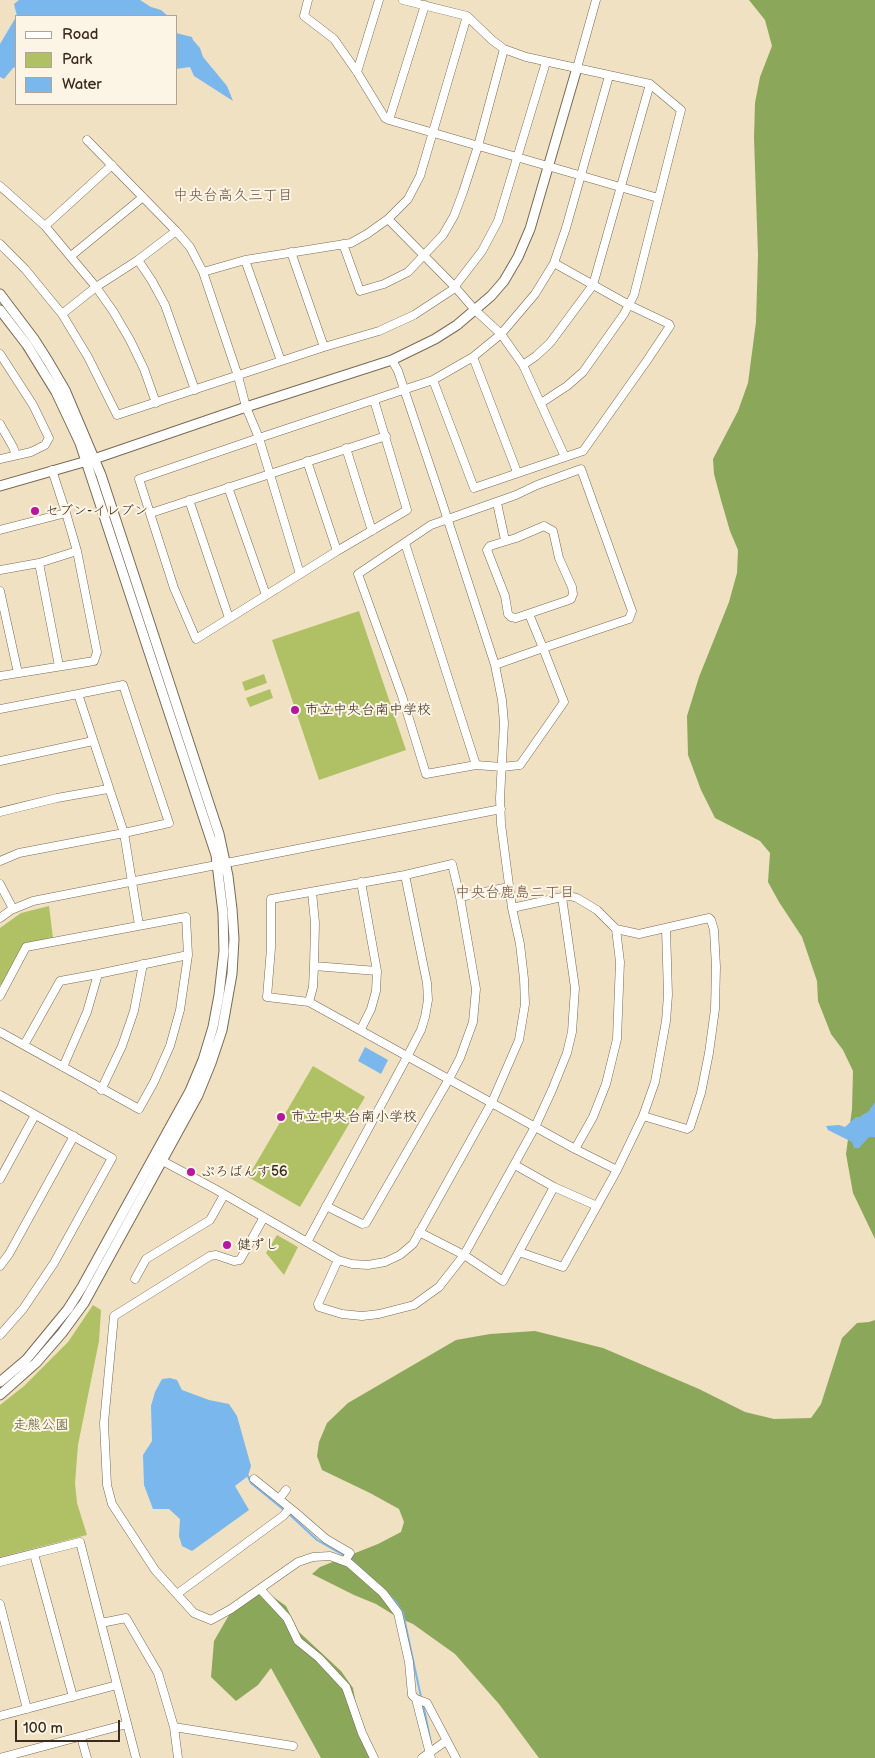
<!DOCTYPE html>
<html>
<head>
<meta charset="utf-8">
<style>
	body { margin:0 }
	#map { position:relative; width:875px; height:1758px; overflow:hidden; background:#f0e1c2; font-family:"Balsamiq Sans",sans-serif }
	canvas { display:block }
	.legend { position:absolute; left:15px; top:15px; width:162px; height:90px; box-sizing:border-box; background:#fcf5e5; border:1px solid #afa495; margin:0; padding:6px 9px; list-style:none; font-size:15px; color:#3b2a1e }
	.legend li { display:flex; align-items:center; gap:10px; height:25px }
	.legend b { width:25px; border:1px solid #afa495 }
	.scale { position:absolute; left:15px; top:1720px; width:105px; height:22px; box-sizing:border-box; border:2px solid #3b2a1e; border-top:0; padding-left:6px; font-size:15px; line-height:18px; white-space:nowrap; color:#3b2a1e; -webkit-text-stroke:4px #fcf5e5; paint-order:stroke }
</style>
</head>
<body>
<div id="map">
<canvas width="875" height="1758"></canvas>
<ul class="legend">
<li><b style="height:6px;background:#fff"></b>Road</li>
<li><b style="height:14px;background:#afc164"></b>Park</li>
<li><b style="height:14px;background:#7ab7ed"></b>Water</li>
</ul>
<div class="scale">100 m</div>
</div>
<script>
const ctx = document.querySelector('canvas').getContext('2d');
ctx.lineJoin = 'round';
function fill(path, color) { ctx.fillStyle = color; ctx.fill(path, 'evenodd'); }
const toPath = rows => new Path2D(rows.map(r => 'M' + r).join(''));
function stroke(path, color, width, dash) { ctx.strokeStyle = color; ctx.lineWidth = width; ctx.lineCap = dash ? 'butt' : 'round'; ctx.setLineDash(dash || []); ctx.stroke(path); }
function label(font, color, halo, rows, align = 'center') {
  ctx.font = font + ' "Balsamiq Sans","Klee One",sans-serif'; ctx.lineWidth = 4; ctx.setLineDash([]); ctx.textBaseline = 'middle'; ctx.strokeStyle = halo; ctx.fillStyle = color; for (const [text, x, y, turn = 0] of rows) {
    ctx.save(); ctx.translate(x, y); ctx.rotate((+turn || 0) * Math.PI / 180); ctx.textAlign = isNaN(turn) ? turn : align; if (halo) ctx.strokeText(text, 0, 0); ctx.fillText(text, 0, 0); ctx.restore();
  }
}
fill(toPath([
	[359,611,406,750,319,780,272,640],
	[264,674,267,683,245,691,242,682],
	[270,689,273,698,250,707,246,698],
	[49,906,53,938,30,942,23,946,3,984,0,985,0,928,21,913],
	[313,1066,365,1097,300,1207,248,1177],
	[277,1235,298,1247,284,1275,266,1253],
	[93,1305,101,1310,99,1341,78,1445,75,1483,77,1503,87,1535,0,1557,0,1405,24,1386,68,1342]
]), '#afc164');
fill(toPath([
	[749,0,875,0,875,1239,853,1193,846,1154,852,1109,853,1071,843,1050,831,1034,818,1001,817,981,802,937,779,902,768,882,770,853,760,841,715,818,701,790,688,755,687,716,699,677,729,602,737,573,738,550,730,531,721,500,714,474,713,459,738,411,748,383,756,322,758,255,754,138,755,103,760,77,772,46,765,20],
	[875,1320,875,1758,539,1758,499,1704,455,1654,413,1624,397,1617,376,1604,354,1595,312,1574,320,1567,378,1544,401,1532,404,1522,399,1509,370,1493,322,1470,317,1456,319,1442,327,1423,348,1403,456,1340,490,1334,535,1331,603,1348,699,1389,745,1412,774,1419,811,1418,821,1404,842,1338,857,1323,869,1322],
	[261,1588,286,1606,299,1632,341,1671,353,1688,359,1721,374,1758,321,1758,271,1668,258,1685,236,1701,211,1677,214,1641,229,1615]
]), '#8ba75a');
fill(toPath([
	[19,0,140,0,151,7,161,10,168,16,17,16,14,4],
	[16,17,16,67,13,68,4,79,0,77,0,44],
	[176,33,192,37,193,40,200,48,203,57,227,86,233,101,194,76,190,67,176,69],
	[365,1047,388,1060,381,1074,358,1061],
	[875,1102,875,1137,869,1137,859,1148,854,1148,852,1142,828,1130,826,1126,839,1125,845,1127,856,1117,860,1117,862,1115,868,1112],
	[170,1378,177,1380,182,1390,209,1400,229,1404,237,1416,251,1466,248,1476,235,1486,249,1510,192,1551,182,1546,179,1536,180,1519,169,1509,153,1509,144,1485,143,1455,152,1441,151,1406,155,1392,162,1379]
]), '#7ab7ed');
stroke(toPath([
	[248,1476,251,1483,284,1510],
	[288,1513,317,1540,345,1556],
	[351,1560,368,1575],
	[388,1594,396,1602,403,1613,421,1697],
	[423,1704,431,1743]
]), '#7ab7ed', 2);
const minor = toPath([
	[308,0,304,16,334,39,357,72,385,118,389,120,658,198],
	[403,0,467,16,492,40,504,49,526,57,650,84,681,110,634,295,624,314,583,372,567,386,541,403],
	[577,68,596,0],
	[357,72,379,0],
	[389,120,425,5],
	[87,140,176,231,190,247,203,272,238,376,246,407,259,438,300,574],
	[0,186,45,226,96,287,113,311,130,340,144,369,156,403],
	[388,219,455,287,475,310,501,334,523,365,565,457],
	[45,226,112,165],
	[0,244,25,269,62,314,88,357,117,415,324,347,379,331,414,315,452,290,482,251,498,221,546,62],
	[343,244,360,291,384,284,408,272,443,235,454,216,463,192,478,146,504,49],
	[291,252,324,347],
	[71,256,143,197],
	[138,260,152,281,165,305,195,390],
	[245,260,281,361],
	[203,272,245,260,351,243,367,234,388,219,408,199,420,176,467,16],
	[62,314,96,287,138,260,176,231],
	[0,354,33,405,49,438,45,445,31,452,0,459],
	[473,357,517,472],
	[523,365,536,356,550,343,593,285,650,84],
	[433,380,474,488,583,451,646,362,670,326,669,324,629,305,554,263],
	[374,400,407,510,337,551,196,639,174,588,139,479,259,438,433,380,473,357,501,334,535,294,554,263,566,228,609,76],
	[0,424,13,447,16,455],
	[346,448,372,531],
	[307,461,337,551],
	[228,487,266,595],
	[189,500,229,618],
	[497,503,505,540],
	[151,513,386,436],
	[544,526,553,531,559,558,572,587,573,594,571,599,566,601,516,618,511,617,508,614,505,596,487,550,490,546,516,538,544,526],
	[0,530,66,513],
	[405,543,476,765],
	[39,563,59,666],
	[0,570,39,563,77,551],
	[0,591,18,673],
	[495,665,543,648,629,619,632,611,581,469,537,485,516,495,431,525,358,574,402,696,426,774,476,765,502,767,520,765,564,702,543,648,529,614],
	[0,676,94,661,97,652,77,551,66,513,52,470],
	[0,709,78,694],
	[0,761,93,741],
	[0,812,57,798,108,789],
	[0,861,19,853,124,833,169,823,123,685,78,694,124,833,139,925],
	[0,884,13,909],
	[509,887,460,897,452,864,405,875,271,899,271,948,267,997,309,1002,575,1149,617,1170],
	[562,897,570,896,577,898,597,910,616,929,639,934,709,918,711,920,714,930,716,967,715,1009,709,1053,701,1093,690,1127,687,1129,643,1116],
	[0,918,11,910,33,901,501,809],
	[314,966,377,971],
	[0,996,26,947,186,917,188,955,180,1010,170,1046,154,1082,139,1109,0,1032],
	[309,1002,313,987,314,966,315,923,312,892],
	[361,1029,371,1009,376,991,377,971,361,882],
	[24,1045,60,981,98,974,188,955],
	[63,1067,87,1012,98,974],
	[101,1090,122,1046,134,1011,143,964],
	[0,1095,112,1158,54,1263,23,1309,0,1335],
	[575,1149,593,1117,606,1084,617,1039,620,962,616,929],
	[157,1158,215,1189,338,1260,352,1264,368,1265,385,1262,400,1255,413,1244,492,1102,519,1040,525,1004,524,979,520,944,512,908,501,824,500,798,504,723,502,700,495,665,440,496,398,371,392,360],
	[515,1165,554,1187,597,1206],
	[0,1179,35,1115],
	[326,1206,362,1224,366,1223,449,1079,460,1058,473,1022,476,989,460,897],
	[264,1217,240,1260,234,1261,216,1255,210,1256,114,1316,104,1423,107,1485,112,1504,155,1570,194,1613,211,1620,231,1609,298,1562,313,1557,330,1556,349,1563,383,1593,398,1613,409,1662,412,1695,416,1699,427,1703,456,1758],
	[419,1232,464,1255,503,1281,554,1187],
	[307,1242,407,1057,421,1030,425,1017,428,1000,427,983,405,875],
	[519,1252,563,1267,617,1170,643,1116,655,1082,666,1021,668,995,666,928],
	[338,1260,318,1304,319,1307,342,1314,362,1316,379,1314,414,1305,439,1287,464,1255,535,1127,552,1090,567,1053,572,1032,575,988,562,897,512,908],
	[0,1266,9,1254,74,1136],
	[135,1279,146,1259,210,1220,224,1195],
	[254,1479,295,1512,326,1539,350,1553,345,1561],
	[279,1499,286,1490],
	[34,1554,73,1697],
	[0,1562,80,1542,136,1758],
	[260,1589,287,1618,298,1641,319,1658,346,1687,362,1733,374,1758],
	[177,1594,283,1516,290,1508],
	[0,1604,27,1709],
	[101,1623,126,1618,158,1673,174,1727,178,1758],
	[416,1699,431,1758],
	[0,1716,117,1685],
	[174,1727,293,1746],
	[81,1737,87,1758],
	[0,1758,127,1724],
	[422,1758,446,1741]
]);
const tertiary = toPath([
	[0,294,34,339,48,361,65,390,101,475,219,834,228,876,232,909,234,939,232,974,222,1030,211,1063,198,1095,84,1303,62,1333,36,1363,0,1395],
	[0,310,27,345,56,392,80,443,216,855,223,913,224,951,219,995,213,1027,203,1060,190,1091,82,1287,68,1309,26,1360,0,1382],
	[0,486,94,459,246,407,392,360,435,339,457,325,491,296,504,281,518,257,530,229,577,68]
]);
stroke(minor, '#7a6a57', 9);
stroke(tertiary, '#7a6a57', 11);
stroke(minor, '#fff', 8);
stroke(tertiary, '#fff', 9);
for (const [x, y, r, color] of [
	[35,511,5,"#b5179e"],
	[295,710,5,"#b5179e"],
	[281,1117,5,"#b5179e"],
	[191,1172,5,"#b5179e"],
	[227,1245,5,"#b5179e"]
]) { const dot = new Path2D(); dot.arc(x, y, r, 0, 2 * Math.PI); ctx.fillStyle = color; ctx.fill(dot); stroke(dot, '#fcf5e5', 2); }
label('14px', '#3b2a1e', '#fcf5e5', [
	["セブン-イレブン",45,511],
	["市立中央台南中学校",305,710],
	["市立中央台南小学校",291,1117],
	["ぷろばんす56",201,1172],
	["健ずし",237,1245]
], 'left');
label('14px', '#5e5733', '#fcf5e5', [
	["走熊公園",41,1425]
]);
label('15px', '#715341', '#fcf5e5', [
	["中央台高久三丁目",233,196],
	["中央台鹿島二丁目",515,893]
]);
</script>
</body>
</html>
